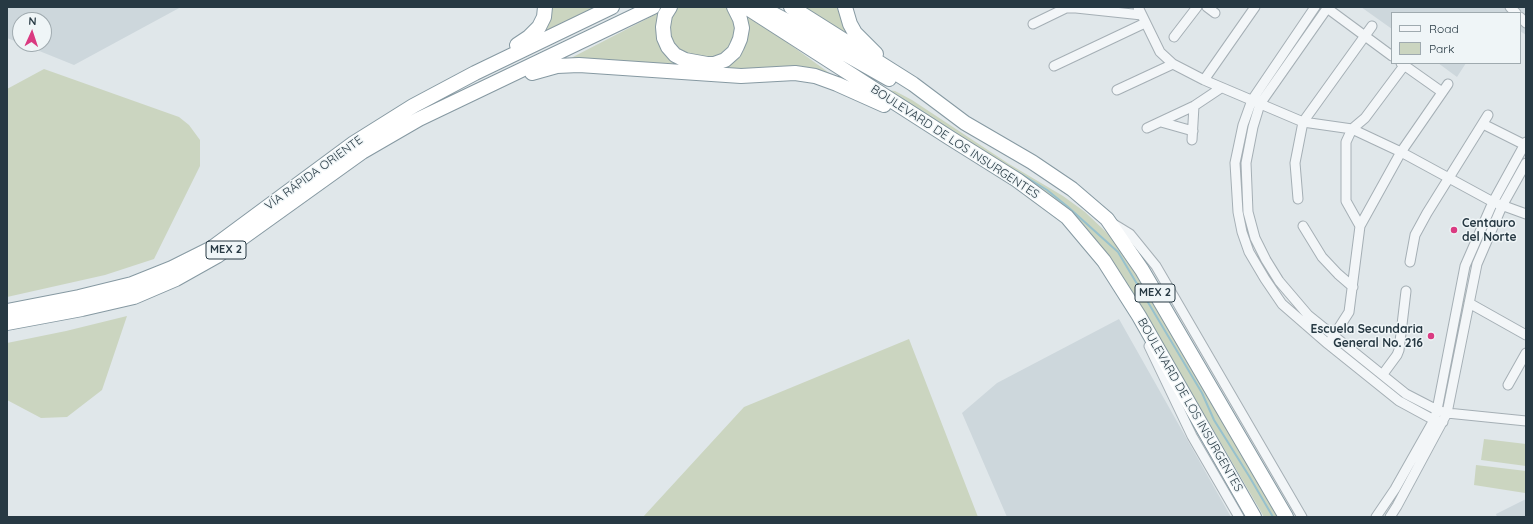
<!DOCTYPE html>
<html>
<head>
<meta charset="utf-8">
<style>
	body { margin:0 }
	#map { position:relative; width:1533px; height:524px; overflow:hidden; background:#e0e7ea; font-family:Quicksand,sans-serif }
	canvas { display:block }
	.frame { position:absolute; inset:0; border:8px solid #273943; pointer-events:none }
	.legend { position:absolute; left:1391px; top:12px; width:130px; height:52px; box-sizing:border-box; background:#eff5f7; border:1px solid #9faaaf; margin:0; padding:5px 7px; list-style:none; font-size:12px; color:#273943 }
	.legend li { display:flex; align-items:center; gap:8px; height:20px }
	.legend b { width:20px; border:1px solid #9faaaf }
	.north { position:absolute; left:12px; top:12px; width:40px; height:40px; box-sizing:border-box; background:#eff5f7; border:1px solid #9faaaf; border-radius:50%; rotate:3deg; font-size:11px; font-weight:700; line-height:16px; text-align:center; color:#273943 }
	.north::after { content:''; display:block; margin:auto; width:14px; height:18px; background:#da3a81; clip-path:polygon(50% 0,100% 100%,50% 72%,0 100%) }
</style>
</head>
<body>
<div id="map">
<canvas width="1533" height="524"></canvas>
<div class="frame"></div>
<ul class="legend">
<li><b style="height:5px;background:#f3f6f8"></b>Road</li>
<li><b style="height:11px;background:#cbd5c0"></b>Park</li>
</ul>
<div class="north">N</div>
</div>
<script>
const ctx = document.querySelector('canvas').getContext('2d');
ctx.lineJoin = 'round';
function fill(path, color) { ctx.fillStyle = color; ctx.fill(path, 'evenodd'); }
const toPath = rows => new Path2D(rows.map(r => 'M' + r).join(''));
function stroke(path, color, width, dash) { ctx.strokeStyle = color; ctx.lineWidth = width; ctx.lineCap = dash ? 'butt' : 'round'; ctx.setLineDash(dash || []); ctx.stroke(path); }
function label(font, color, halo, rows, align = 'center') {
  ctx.font = font + ' Quicksand,sans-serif'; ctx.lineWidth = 3; ctx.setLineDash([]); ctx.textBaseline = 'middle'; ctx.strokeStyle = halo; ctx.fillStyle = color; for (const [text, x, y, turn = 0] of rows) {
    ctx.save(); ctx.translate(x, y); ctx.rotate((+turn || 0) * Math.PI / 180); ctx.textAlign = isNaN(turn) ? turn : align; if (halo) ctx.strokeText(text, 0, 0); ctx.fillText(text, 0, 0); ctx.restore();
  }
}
fill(toPath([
	[7,7,181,7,74,65,22,44,44,44,44,20,20,20,20,43,7,38],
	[1361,7,1526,7,1526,35,1520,31,1520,13,1392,13,1392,29],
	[1438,63,1466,63,1457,77],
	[1119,319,1231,517,1007,517,962,413,997,383],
	[1526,499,1526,517,1497,517,1496,514]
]), '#cdd7dc');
fill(toPath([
	[551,7,595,7,538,35],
	[675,7,731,7,739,26,729,51,711,60,677,52,666,26],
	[802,7,841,7,859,44],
	[740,8,832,75,819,71,738,70,716,67,734,58],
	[662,11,657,25,694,67,569,59],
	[44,69,179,117,189,125,200,140,200,166,154,259,105,275,7,297,7,89],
	[886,90,895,91,912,100,1009,164,1063,196,1085,212,1106,232,1121,251,1164,315,1282,517,1264,517,1137,299,1111,258,1084,225,1042,190,1025,180],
	[127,316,102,390,67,417,41,418,7,400,7,343,66,331],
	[909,339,978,517,643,517,744,407],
	[1484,439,1526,444,1526,466,1481,460],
	[1476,465,1526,471,1525,493,1474,485]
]), '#cbd5c0');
stroke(toPath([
	[899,97,958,135],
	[1016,171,1047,190,1068,207,1118,252,1202,393,1214,420,1249,476,1273,517]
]), '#97c1cd', 2);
const minor = toPath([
	[1138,7,1160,52,1173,64,1204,80,1303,122,1352,129,1401,152,1493,202,1526,214],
	[1207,7,1215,13],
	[1315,7,1252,100,1243,125,1235,163,1238,212,1242,232,1249,252,1265,279,1282,304,1328,344,1399,401,1434,420,1443,422],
	[1328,7,1260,104,1253,127,1246,163,1248,212,1255,238,1266,260,1279,281,1308,315,1406,394,1437,410,1447,413,1526,421],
	[1510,7,1516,13],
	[1327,8,1392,56],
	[1520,17,1526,23],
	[1033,24,1066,8,1076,8,1142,15],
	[1174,37,1197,7],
	[1401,63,1442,92],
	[1054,66,1145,23],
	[1204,80,1255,7],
	[1117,90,1173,64],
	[1161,122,1193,131],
	[1483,124,1525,145],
	[1147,128,1194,106,1221,88],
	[1192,140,1194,106],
	[1298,199,1295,163,1303,122,1372,26],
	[1112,223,1130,234,1156,266,1302,517],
	[1303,226,1322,257,1338,274,1353,287],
	[1360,226,1346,201,1346,142,1352,129,1365,118,1406,63],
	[1410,262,1415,235,1427,213,1488,115],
	[1469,303,1526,335],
	[1331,340,1349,312,1360,226,1401,152,1448,84],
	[1149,346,1192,436,1239,517],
	[1383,374,1397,355,1399,350,1406,291],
	[1508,385,1526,353],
	[1376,517,1395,489,1434,420,1437,410,1465,266,1493,202,1526,142],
	[1390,517,1397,506,1447,413,1477,264,1502,206,1526,163]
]);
const highway = toPath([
	[670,7,665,15,663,27,664,38,668,47,675,55,685,60,707,64,714,64,725,60,734,52,737,46,740,39,742,28,740,19,734,7],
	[746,7,950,138,1017,180,1067,217,1104,261,1139,316,1254,517],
	[791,7,913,84,965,123,1032,162,1072,189,1107,219,1142,270,1286,517],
	[845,7,850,24,855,33,876,54],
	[762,8,787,21,889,79],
	[517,45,529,37,539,27,544,17,545,7],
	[532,73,557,66,579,65,741,76,795,73,815,76,837,84,884,105],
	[7,311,79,297,132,284,172,268,212,248,354,143,413,106,475,73,612,7],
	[7,323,82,309,134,297,176,279,217,256,362,152,419,119,653,7]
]);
stroke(minor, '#a5afb5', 11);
stroke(highway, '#8699a2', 16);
stroke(minor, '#f3f6f8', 9);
stroke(highway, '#fff', 14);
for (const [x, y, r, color] of [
	[1454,230,4,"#da3a81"],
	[1431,336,4,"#da3a81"]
]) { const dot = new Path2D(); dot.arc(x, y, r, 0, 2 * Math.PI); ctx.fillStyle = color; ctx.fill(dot); stroke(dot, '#eff5f7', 1.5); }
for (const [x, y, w] of [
	[226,250,40],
	[1155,293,40]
]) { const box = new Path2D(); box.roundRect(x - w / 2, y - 9, w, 18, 3); ctx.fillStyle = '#eff5f7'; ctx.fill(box); stroke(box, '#273943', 1); }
label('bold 11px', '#273943', null, [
	["MEX 2",226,250],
	["MEX 2",1155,293]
]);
label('12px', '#273943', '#eff5f7', [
	["BOULEVARD DE LOS INSURGENTES",955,142,33],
	["VÍA RÁPIDA ORIENTE",314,173,-36],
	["BOULEVARD DE LOS INSURGENTES",1190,405,60]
]);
label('bold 12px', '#273943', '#eff5f7', [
	["Centauro",1462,223],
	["del Norte",1462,237],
	["Escuela Secundaria",1423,329,"right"],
	["General No. 216",1423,343,"right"]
], 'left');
</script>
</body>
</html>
